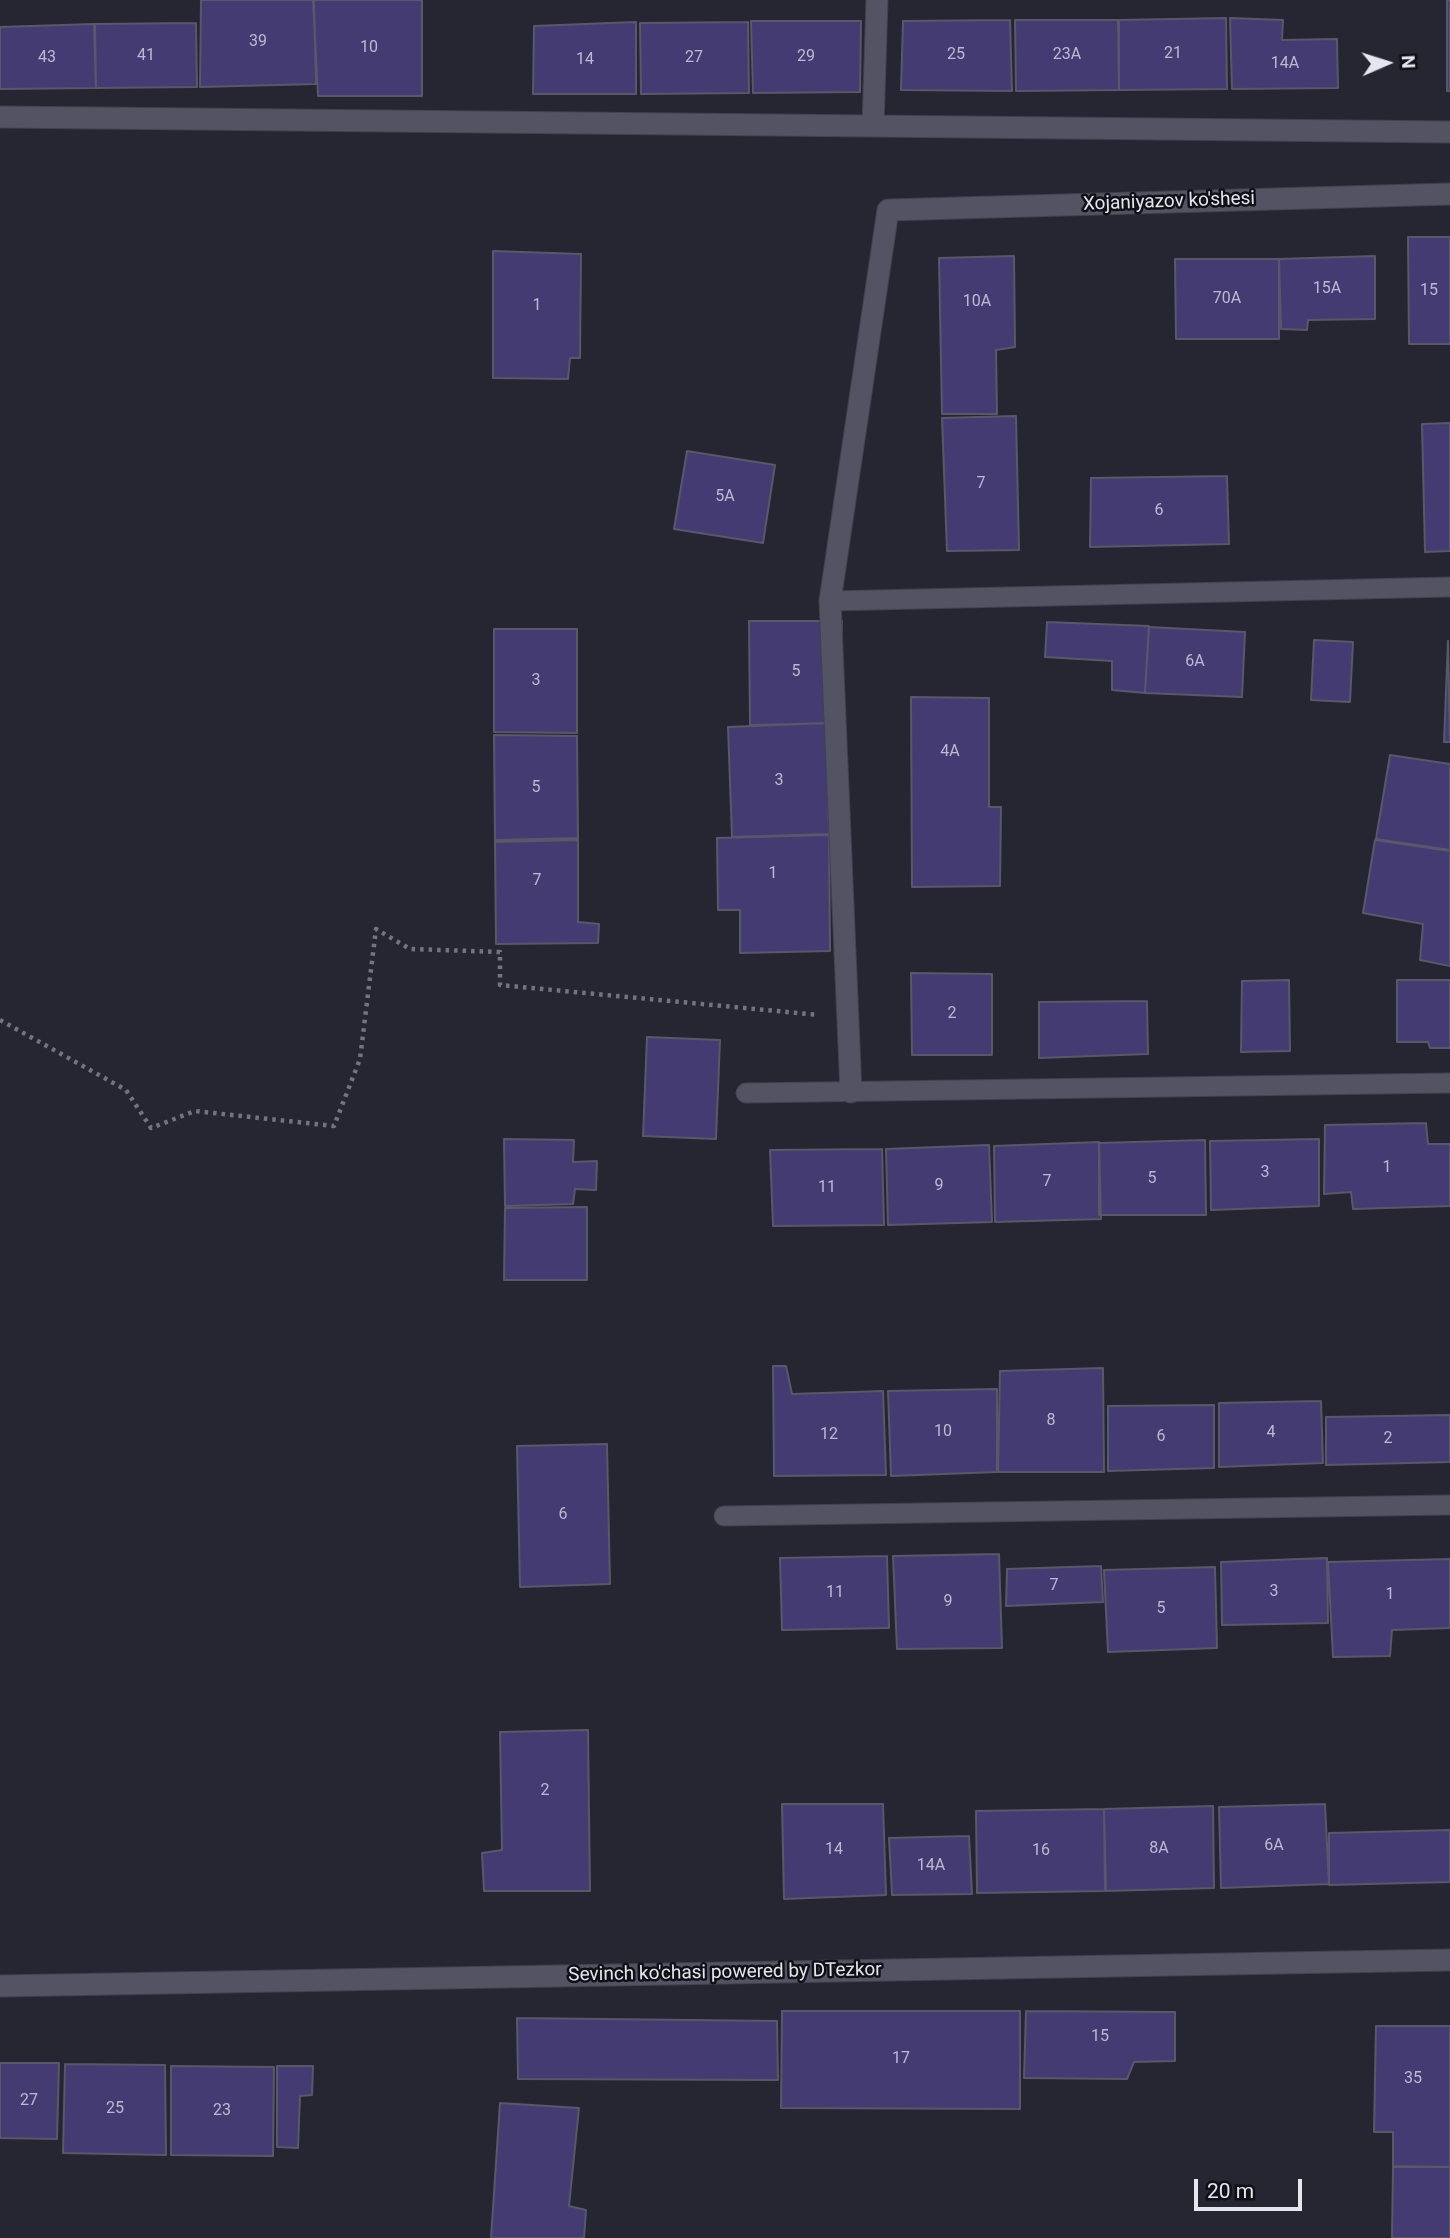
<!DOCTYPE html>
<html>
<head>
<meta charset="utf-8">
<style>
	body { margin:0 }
	#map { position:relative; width:1450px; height:2238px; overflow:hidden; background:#262532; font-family:Roboto,sans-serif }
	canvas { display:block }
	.north { position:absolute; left:1352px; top:28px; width:70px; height:70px; -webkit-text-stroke:5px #0f0f15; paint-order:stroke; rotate:87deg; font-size:19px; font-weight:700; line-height:28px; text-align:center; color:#e5e5ee }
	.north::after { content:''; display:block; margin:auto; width:24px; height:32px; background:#e5e5ee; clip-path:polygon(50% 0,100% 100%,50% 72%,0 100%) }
	.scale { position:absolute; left:1194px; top:2179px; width:108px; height:32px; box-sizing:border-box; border:4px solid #e5e5ee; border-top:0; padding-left:9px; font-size:21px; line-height:24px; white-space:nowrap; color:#e5e5ee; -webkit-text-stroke:5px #0f0f15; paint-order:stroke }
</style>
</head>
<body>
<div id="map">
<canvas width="1450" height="2238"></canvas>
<div class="north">N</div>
<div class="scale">20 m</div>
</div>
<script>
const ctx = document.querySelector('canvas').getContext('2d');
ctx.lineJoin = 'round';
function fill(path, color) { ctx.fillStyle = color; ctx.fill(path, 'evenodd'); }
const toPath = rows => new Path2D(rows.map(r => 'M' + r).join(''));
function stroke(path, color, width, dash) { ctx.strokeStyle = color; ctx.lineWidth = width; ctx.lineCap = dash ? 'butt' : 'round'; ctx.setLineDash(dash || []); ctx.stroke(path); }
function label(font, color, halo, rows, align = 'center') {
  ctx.font = font + ' Roboto,sans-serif'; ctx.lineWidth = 5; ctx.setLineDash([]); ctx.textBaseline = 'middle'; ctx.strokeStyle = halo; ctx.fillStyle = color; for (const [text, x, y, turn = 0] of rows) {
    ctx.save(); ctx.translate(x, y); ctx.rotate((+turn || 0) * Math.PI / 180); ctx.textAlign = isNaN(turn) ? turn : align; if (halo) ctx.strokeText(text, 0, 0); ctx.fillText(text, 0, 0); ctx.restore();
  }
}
const building = toPath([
	[201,0,314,0,316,84,200,87,201,0],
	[313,0,422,0,422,96,318,96,313,0],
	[1447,0,1450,0,1450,91,1447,91,1447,0],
	[1226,18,1227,89,1119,90,1119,20,1226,18],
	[1230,18,1283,20,1282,40,1337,39,1338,88,1232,89,1230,18],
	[1010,20,1012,91,901,90,903,21,1010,20],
	[1015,20,1118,20,1119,90,1016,91,1015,20],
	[751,21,861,21,860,92,753,93,751,21],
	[636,22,636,94,533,94,534,26,636,22],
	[748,22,749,93,641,94,640,23,748,22],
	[196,23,197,87,96,88,95,24,196,23],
	[94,24,96,88,0,89,0,27,94,24],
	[1408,237,1450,237,1450,344,1409,344,1408,237],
	[493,251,581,254,580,358,570,358,568,379,493,378,493,251],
	[1014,256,1015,347,996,350,997,414,942,414,939,258,1014,256],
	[1375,256,1375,319,1308,320,1307,330,1281,329,1279,259,1375,256],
	[1175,259,1279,259,1279,339,1176,339,1175,259],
	[1016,416,1019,550,947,551,942,418,1016,416],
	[1450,423,1450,551,1425,552,1422,424,1450,423],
	[687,451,775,465,763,543,674,529,687,451],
	[1227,476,1229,544,1090,547,1091,478,1227,476],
	[749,621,842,621,842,723,750,725,749,621],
	[1047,622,1149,626,1145,693,1112,690,1112,661,1045,657,1047,622],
	[1149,627,1245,632,1242,697,1145,693,1149,627],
	[494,629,577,629,577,733,494,732,494,629],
	[1314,640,1353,642,1350,702,1311,700,1314,640],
	[1448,641,1450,742,1444,742,1448,641],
	[911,697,989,698,989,807,1001,807,1000,886,912,887,911,697],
	[826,723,829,834,732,837,728,727,826,723],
	[494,735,577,736,578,840,495,842,494,735],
	[1390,755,1450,764,1450,850,1376,839,1390,755],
	[829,835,830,951,740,953,740,910,718,910,717,838,829,835],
	[578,838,578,922,599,924,598,943,496,944,495,840,578,838],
	[1375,840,1450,851,1450,966,1420,960,1423,924,1363,913,1375,840],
	[911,973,992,974,992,1055,912,1055,911,973],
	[1289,980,1290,1051,1241,1052,1242,981,1289,980],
	[1397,980,1450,980,1450,1048,1430,1048,1428,1042,1397,1042,1397,980],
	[1147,1001,1148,1054,1039,1058,1039,1002,1147,1001],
	[647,1037,720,1040,716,1139,643,1136,647,1037],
	[1426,1123,1428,1144,1450,1144,1450,1206,1353,1209,1351,1192,1324,1194,1325,1125,1426,1123],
	[504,1139,574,1140,573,1162,597,1161,596,1190,575,1189,573,1204,505,1206,504,1139],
	[1319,1139,1319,1206,1211,1210,1210,1141,1319,1139],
	[1205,1140,1206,1215,1099,1215,1099,1143,1205,1140],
	[1099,1142,1101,1219,995,1222,994,1146,1099,1142],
	[989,1145,992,1222,888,1225,886,1149,989,1145],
	[882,1149,884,1225,773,1226,770,1150,882,1149],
	[587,1207,587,1280,504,1280,505,1208,587,1207],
	[773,1366,786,1366,792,1394,883,1391,886,1475,774,1476,773,1366],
	[1103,1368,1104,1472,998,1472,1000,1371,1103,1368],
	[997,1389,997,1472,891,1476,888,1391,997,1389],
	[1321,1401,1323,1463,1219,1467,1219,1403,1321,1401],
	[1214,1405,1214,1468,1108,1471,1108,1406,1214,1405],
	[1450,1415,1450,1462,1326,1465,1326,1417,1450,1415],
	[607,1444,610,1584,520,1587,517,1446,607,1444],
	[999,1554,1002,1648,897,1649,893,1556,999,1554],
	[887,1556,889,1628,782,1630,780,1558,887,1556],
	[1327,1558,1328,1623,1222,1625,1221,1562,1327,1558],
	[1450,1559,1450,1628,1392,1630,1390,1656,1333,1657,1328,1562,1450,1559],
	[1101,1566,1103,1602,1006,1606,1007,1569,1101,1566],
	[1215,1567,1217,1648,1108,1652,1104,1570,1215,1567],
	[588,1730,590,1891,484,1891,482,1853,502,1850,500,1732,588,1730],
	[782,1804,883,1804,886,1895,784,1899,782,1804],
	[1325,1804,1329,1884,1221,1888,1219,1807,1325,1804],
	[1213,1806,1214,1888,1106,1891,1104,1809,1213,1806],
	[1104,1809,1105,1891,977,1893,976,1811,1104,1809],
	[1450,1830,1450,1882,1329,1885,1329,1833,1450,1830],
	[969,1836,972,1894,892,1895,889,1838,969,1836],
	[782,2011,1020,2011,1020,2109,781,2108,782,2011],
	[1026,2011,1175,2012,1175,2061,1134,2062,1127,2079,1024,2078,1026,2011],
	[517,2018,777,2021,778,2080,518,2079,517,2018],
	[1376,2026,1450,2026,1450,2167,1393,2166,1393,2132,1374,2132,1376,2026],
	[0,2063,59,2063,57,2139,0,2138,0,2063],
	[65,2064,165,2065,166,2155,63,2153,65,2064],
	[171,2066,274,2067,273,2156,171,2155,171,2066],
	[277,2066,313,2066,312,2095,300,2096,298,2148,277,2147,277,2066],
	[500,2103,579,2108,569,2206,586,2210,584,2238,491,2238,500,2103],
	[1393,2167,1450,2167,1450,2238,1392,2238,1393,2167]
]);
fill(building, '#443b73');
stroke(building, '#595868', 2);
const lane = toPath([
	[830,601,1450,587],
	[746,1093,1450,1083],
	[724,1516,1450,1505]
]);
const street = toPath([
	[0,117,1450,132],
	[873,126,877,0],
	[851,1092,830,601,888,210,1450,194],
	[0,1986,1450,1960]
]);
stroke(lane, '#42424d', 21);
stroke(street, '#42424d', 23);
stroke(toPath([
	[0,1020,126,1090,151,1128,195,1111,334,1126,360,1059,376,929,410,949,500,952,500,985,819,1015]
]), '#74747f', 4.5, [3.5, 5]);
stroke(lane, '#545363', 19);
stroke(street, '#545363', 21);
label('16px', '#bdbacf', null, [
	["39",258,42],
	["10",369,48],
	["21",1173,54],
	["25",956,55],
	["23A",1067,55],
	["41",146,56],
	["29",806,57],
	["43",47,58],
	["27",694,58],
	["14",585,60],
	["14A",1285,64],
	["15A",1327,289],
	["15",1429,291],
	["70A",1227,299],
	["10A",977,302],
	["1",537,306],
	["7",981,484],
	["5A",725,497],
	["6",1159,511],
	["6A",1195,662],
	["5",796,672],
	["3",536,681],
	["4A",950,752],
	["3",779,781],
	["5",536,788],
	["1",773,874],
	["7",537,881],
	["2",952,1014],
	["1",1387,1168],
	["3",1265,1173],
	["5",1152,1179],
	["7",1047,1182],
	["9",939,1186],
	["11",827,1188],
	["8",1051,1421],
	["10",943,1432],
	["4",1271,1433],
	["12",829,1435],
	["6",1161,1437],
	["2",1388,1439],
	["6",563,1515],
	["7",1054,1586],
	["3",1274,1592],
	["11",835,1593],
	["1",1390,1595],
	["9",948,1602],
	["5",1161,1609],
	["2",545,1791],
	["6A",1274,1846],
	["8A",1159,1849],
	["14",834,1850],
	["16",1041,1851],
	["14A",931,1866],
	["15",1100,2037],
	["17",901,2059],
	["35",1413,2079],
	["27",29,2101],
	["25",115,2109],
	["23",222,2111]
]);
label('19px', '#e5e5ee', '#0f0f15', [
	["Xojaniyazov ko'shesi",1169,202,-2],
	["Sevinch ko'chasi powered by DTezkor",725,1973,-1]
]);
</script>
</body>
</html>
